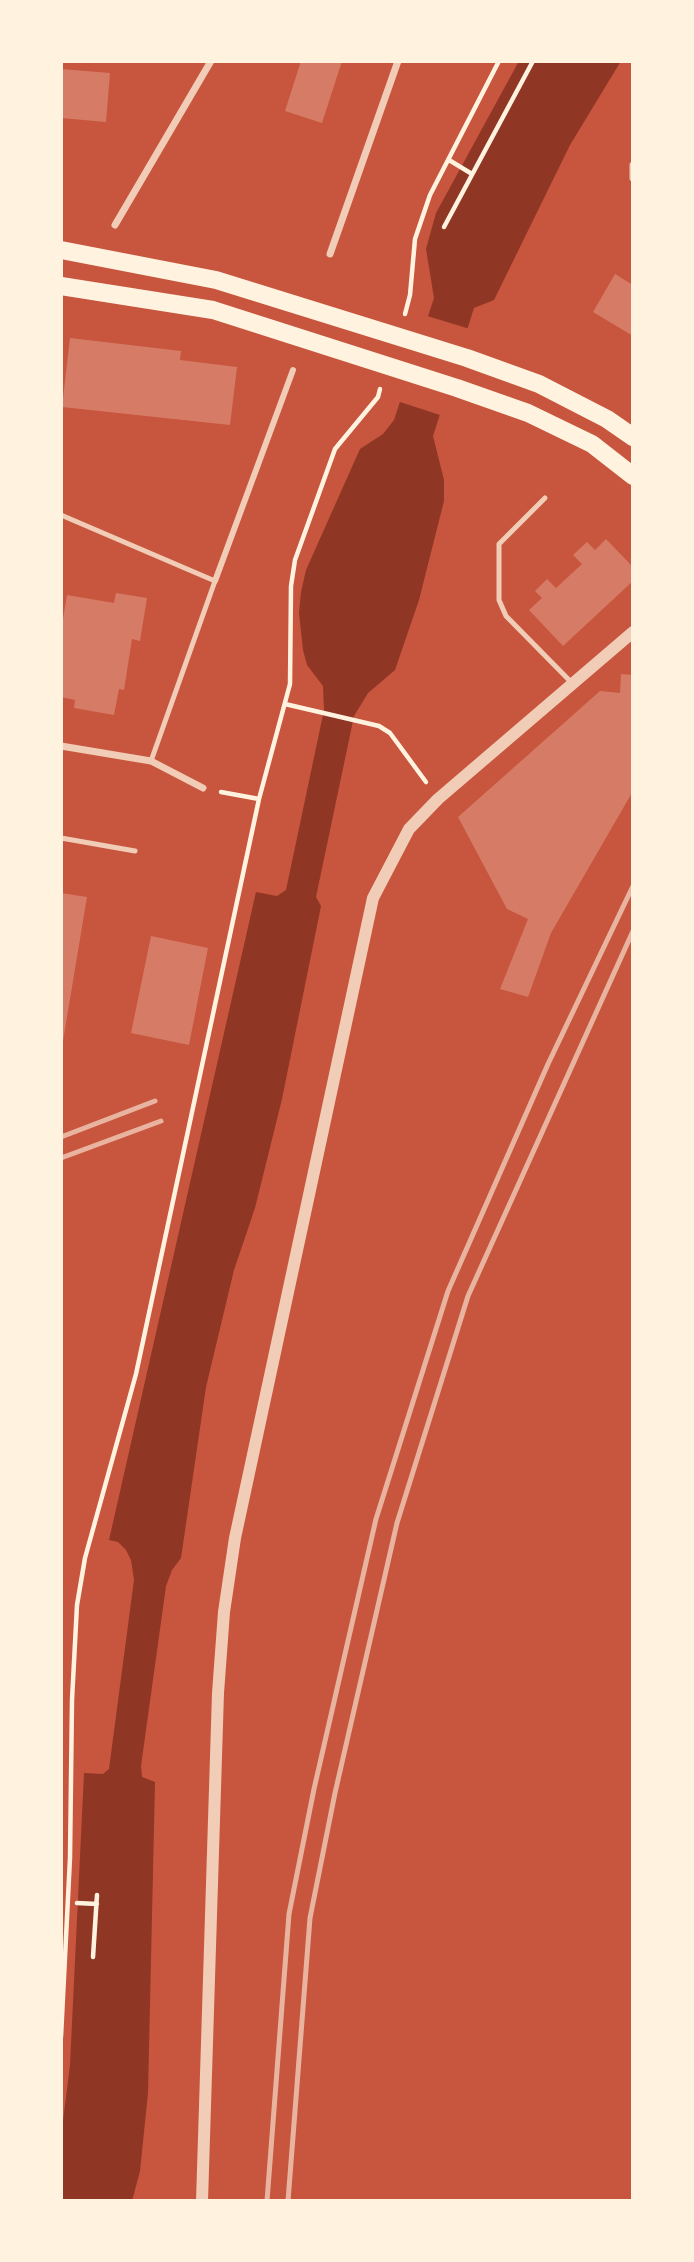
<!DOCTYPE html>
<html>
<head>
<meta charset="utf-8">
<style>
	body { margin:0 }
	#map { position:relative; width:694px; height:2262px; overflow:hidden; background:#c8553d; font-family:"Open Sans",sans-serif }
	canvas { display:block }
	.frame { position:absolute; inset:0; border:63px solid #fff3e0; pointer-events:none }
</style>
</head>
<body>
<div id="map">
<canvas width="694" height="2262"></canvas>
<div class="frame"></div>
</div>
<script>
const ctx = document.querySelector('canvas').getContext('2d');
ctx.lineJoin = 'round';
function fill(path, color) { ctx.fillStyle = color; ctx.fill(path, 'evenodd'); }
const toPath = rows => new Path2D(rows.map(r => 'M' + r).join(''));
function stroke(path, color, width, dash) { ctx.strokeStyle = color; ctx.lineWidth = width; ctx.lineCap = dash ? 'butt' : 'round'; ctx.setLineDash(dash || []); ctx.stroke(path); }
fill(toPath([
	[519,61,621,61,570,145,494,300,474,308,433,436,444,480,444,501,419,600,395,670,368,693,354,716,316,897,321,906,282,1099,255,1208,234,1270,206,1387,181,1558,172,1570,166,1586,141,1766,142,1777,155,1782,148,2093,140,2171,132,2201,61,2201,61,2137,70,2065,84,1773,103,1774,109,1769,134,1580,131,1560,126,1550,118,1542,109,1540,256,892,277,896,286,890,324,710,323,686,307,665,303,650,299,613,301,592,306,570,360,449,383,434,394,420,434,298,426,249,436,213]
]), '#8f3625');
fill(toPath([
	[424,315,470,329,443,416,397,401]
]), '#c8553d');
fill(toPath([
	[301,61,342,61,322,123,285,111],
	[61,69,110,73,106,122,61,118],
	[615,274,633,285,633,336,593,312],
	[70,338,181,351,180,360,237,367,230,425,62,407],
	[606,539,633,567,633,581,563,646,529,610,542,598,535,591,547,579,556,588,582,564,573,555,587,542,595,550],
	[116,593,147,598,140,641,132,639,124,690,119,689,114,715,74,708,75,700,61,697,61,631,67,595,114,603],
	[621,674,633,675,633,791,551,933,528,997,500,989,528,919,507,909,458,817,600,691,620,693],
	[61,893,87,897,63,1041,61,1041],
	[151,936,208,948,189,1045,131,1033]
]), '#d67c66');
stroke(toPath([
	[449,160,472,174],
	[444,227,533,61],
	[405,314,410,295,415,239,430,195,499,61],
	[285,704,379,726,390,733,426,782],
	[221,792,259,799],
	[77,1903,97,1904],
	[93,1957,97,1895],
	[61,2037,70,1858,72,1700,77,1605,85,1558,136,1374,259,799,290,684,291,586,295,560,335,449,378,397,380,389]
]), '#fff3e0', 4.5);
stroke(toPath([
	[545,498,499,544,499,600,506,616,572,683],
	[61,515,215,581,151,761],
	[61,838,135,851]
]), '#f1ccb7', 5);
stroke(toPath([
	[215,581,293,370]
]), '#f1ccb7', 6);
stroke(toPath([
	[633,165,633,178],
	[115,225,211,61],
	[330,254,398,61],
	[61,746,151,761,203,788]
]), '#f1ccb7', 7);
stroke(toPath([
	[202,2201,218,1693,224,1612,235,1538,373,898,409,829,438,799,633,632]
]), '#f1ccb7', 12);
stroke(toPath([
	[61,250,216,280,467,358,539,384,607,419,633,437],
	[61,286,213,310,457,388,528,413,592,444,633,476]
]), '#fff3e0', 18);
stroke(toPath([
	[61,1137,155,1101],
	[61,1158,161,1121],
	[267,2201,289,1914,314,1789,376,1519,448,1291,548,1064,633,886],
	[288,2201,310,1918,335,1793,397,1523,468,1296,633,931]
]), '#e9b49f', 5);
</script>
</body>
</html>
